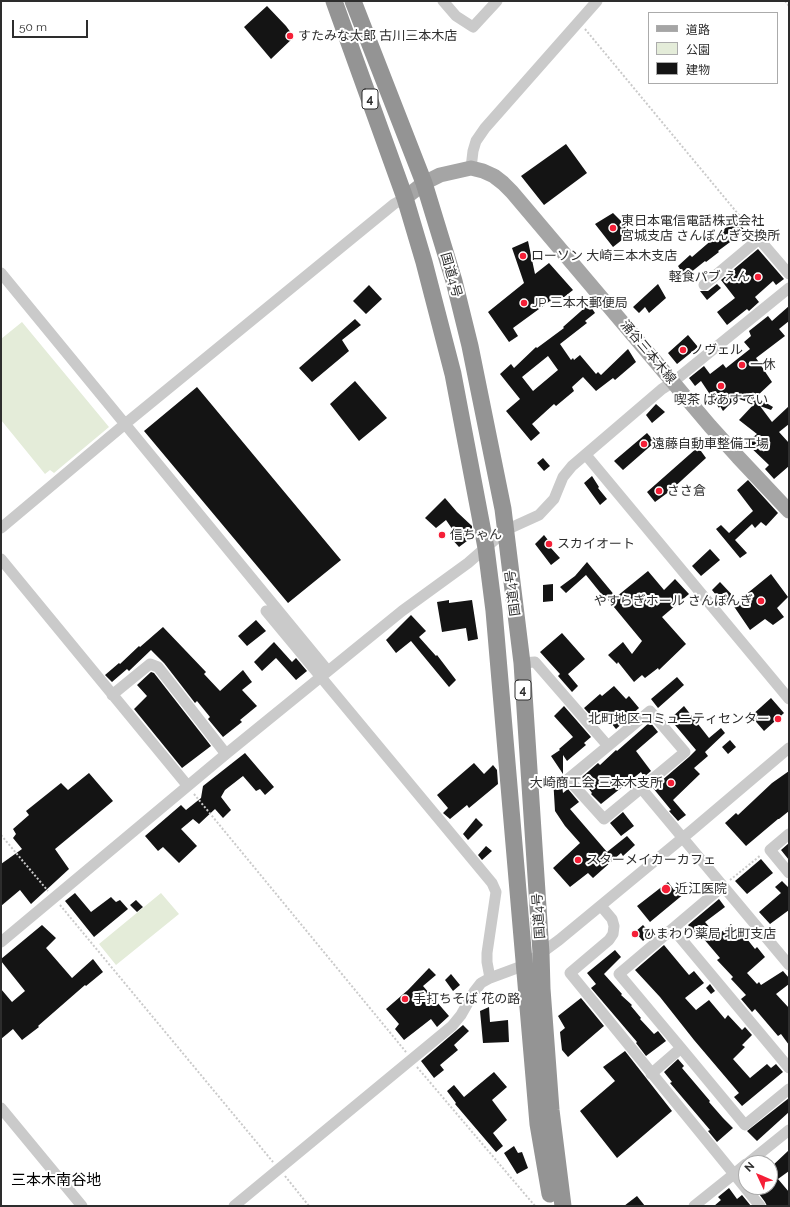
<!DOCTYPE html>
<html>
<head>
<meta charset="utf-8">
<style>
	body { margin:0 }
	#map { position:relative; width:790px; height:1207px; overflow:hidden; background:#fff; font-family:Raleway,"Noto Sans JP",sans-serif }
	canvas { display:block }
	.frame { position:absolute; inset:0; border:2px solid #2d2d2d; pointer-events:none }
	.legend { position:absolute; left:648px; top:12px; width:130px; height:72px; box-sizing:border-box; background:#fff; border:1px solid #ababab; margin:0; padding:5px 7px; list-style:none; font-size:12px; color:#2d2d2d }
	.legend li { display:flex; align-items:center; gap:8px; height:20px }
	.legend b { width:20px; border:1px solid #ababab }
	.north { position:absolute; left:738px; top:1155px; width:40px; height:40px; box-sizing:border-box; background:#fff; border:1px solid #ababab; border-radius:50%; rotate:314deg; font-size:11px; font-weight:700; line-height:16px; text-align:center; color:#2d2d2d }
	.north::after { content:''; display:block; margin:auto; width:14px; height:18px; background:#f51f37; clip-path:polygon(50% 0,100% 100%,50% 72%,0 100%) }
	.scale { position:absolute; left:12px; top:20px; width:76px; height:18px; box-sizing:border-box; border:2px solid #2d2d2d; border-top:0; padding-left:5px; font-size:12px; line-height:14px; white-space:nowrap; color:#2d2d2d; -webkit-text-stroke:3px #fff; paint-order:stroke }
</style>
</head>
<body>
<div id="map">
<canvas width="790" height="1207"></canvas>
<div class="frame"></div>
<ul class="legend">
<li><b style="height:5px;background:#a5a5a5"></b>道路</li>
<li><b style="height:11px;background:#e4ecd9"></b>公園</li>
<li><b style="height:11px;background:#141414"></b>建物</li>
</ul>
<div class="north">N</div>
<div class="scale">50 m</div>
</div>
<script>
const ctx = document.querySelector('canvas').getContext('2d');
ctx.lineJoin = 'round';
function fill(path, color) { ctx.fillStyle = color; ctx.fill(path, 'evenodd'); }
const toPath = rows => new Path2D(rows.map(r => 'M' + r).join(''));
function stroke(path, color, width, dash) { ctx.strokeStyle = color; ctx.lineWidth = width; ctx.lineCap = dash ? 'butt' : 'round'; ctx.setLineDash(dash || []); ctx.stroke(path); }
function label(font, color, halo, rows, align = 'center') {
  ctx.font = font + ' Raleway,"Noto Sans JP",sans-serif'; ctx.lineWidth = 4; ctx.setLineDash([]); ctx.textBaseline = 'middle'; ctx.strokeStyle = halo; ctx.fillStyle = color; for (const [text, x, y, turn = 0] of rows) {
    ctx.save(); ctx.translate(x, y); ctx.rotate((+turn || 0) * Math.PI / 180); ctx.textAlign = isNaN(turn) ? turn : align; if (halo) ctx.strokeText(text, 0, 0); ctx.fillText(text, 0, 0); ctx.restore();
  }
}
fill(toPath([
	[22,322,109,427,54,473,50,470,45,474,1,420,1,339],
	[161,893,179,914,116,965,99,944]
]), '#e4ecd9');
fill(toPath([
	[267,6,286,26,294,37,271,59,244,27],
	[566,144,587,173,544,205,521,176],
	[613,213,632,232,613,247,595,224],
	[736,219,745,231,718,251,719,252,706,262,705,261,685,277,678,266,690,255,692,257],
	[528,241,535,274,549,263,573,290,554,305,550,301,513,328,518,336,509,342,488,312,524,283,512,248],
	[758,249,784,279,776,285,773,281,755,297,759,302,749,311,747,309,727,325,717,312,735,298,721,280],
	[658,284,666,298,649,313,645,307,639,313,633,307],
	[717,284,721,288,707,300,700,291,708,291],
	[369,285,382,299,366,314,353,301],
	[589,304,595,313,585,321,587,323,560,344,571,360,573,358,574,360,580,355,596,374,598,372,601,375,628,349,636,362,615,380,613,378,596,391,583,377,572,387,574,391,556,406,554,404,532,424,540,433,531,441,506,411,520,399,500,374,511,364,514,368,536,347,537,348,564,328,563,327],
	[548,356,558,370,533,391,522,377],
	[789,306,789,321,779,329,785,336,756,358,772,382,756,397,773,407,771,410,760,406,772,422,789,406,789,424,779,432,789,443,789,466,774,479,765,469,769,465,746,443,757,434,739,420,754,404,736,398,723,411,720,406,719,408,701,381,695,386,689,378,704,366,710,374,723,364,726,368,750,349,744,342,751,336,749,331,768,316,772,321],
	[355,319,361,325,342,340,349,351,312,382,299,368],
	[688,335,698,347,677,364,668,353],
	[355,381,387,418,359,441,330,404],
	[197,387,341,560,288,603,144,431],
	[656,404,665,412,652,423,646,415],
	[647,433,655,442,623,470,614,461],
	[698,447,706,458,670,491,655,502,647,492],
	[543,458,550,466,544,471,537,463],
	[592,476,599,487,598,488,607,499,600,505,584,483],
	[748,480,778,513,766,526,761,522,755,528,752,524,735,540,747,553,740,558,716,529,721,525,729,533,753,511,737,490],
	[445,498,457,512,472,526,472,530,471,538,459,547,450,537,455,533,446,520,436,528,425,518],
	[544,535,552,545,550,547,560,558,551,565,535,544],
	[710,549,720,560,701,576,692,566],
	[587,562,616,597,648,571,664,590,675,579,689,594,662,617,686,644,659,670,658,668,645,678,642,675,634,682,618,662,617,664,608,655,623,642,632,654,642,641,604,595,603,596,586,575,566,593,560,587,575,576],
	[771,574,788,597,777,608,784,617,773,625,765,619,750,630,733,605],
	[720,582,735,598,724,605,712,590],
	[553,584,553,601,543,602,543,585],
	[449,600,449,603,472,600,478,639,468,641,466,628,442,632,437,602],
	[411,615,426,631,419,637,436,656,437,655,456,680,449,687,411,641,396,653,386,640],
	[256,620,266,631,247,646,238,636],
	[163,627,206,672,204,674,220,691,243,670,252,682,242,690,257,706,240,720,242,722,223,737,208,719,210,717,197,701,195,703,164,663,151,650,129,671,127,669,112,682,105,675,119,663,120,664,139,646,140,647],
	[562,633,585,659,568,674,578,686,572,692,558,676,560,674,540,652],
	[274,642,292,662,296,658,307,671,296,680,276,658,262,671,254,662],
	[151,672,154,673,211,746,182,768,134,709,147,696,137,685],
	[677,677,684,685,658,708,651,699],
	[614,686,626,699,629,696,639,708,616,729,603,713,595,720,584,708,600,694,602,696],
	[771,698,784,713,764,731,751,716],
	[564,706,591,737,584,743,586,745,567,761,563,755,563,774,551,756,560,750,559,749,573,737,554,716],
	[684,706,709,738,721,728,725,733,705,752,708,756,694,768,700,774,673,800,686,815,678,821,669,811,671,810,653,788,689,757,696,750,670,719],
	[650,722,658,732,636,751,651,771,644,777,641,772,601,804,591,794,592,793,581,778,598,763,600,765,616,750,617,751],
	[730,740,736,747,728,754,722,747],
	[245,753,274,787,265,795,260,789,256,791,243,776,225,790,221,797,231,810,223,818,215,809,199,824,193,819,181,829,197,846,179,863,163,847,158,851,145,836,181,805,186,810,201,798,203,786],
	[474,763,484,774,493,765,497,770,498,784,469,808,467,805,450,819,443,813,448,808,437,795],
	[789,771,789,811,779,819,778,819,746,846,725,823,736,813,738,815,772,783],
	[89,773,113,801,55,849,69,869,31,904,20,890,1,906,1,864,22,849,13,838,16,834,13,829,29,815,26,811,61,783,68,790],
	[553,777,561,777,563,793,568,789,579,802,570,809,607,852,627,836,635,845,623,856,621,853,593,878,588,873,570,887,553,868,580,843,565,826,555,811],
	[623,812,634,826,621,836,610,823],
	[476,818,483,825,468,840,463,834],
	[789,843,789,860,781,850],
	[486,846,492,851,482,860,478,855],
	[761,859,773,873,747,894,735,881],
	[782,881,788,887,789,886,789,910,770,924,759,912,781,893,775,887],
	[668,882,674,890,679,886,685,893,650,922,637,906],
	[75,893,91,912,111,897,116,902,120,900,128,909,94,937,65,901],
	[719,899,725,907,705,922,716,935,718,933,719,934,731,924,741,936,743,934,755,949,757,947,765,957,747,973,757,984,759,982,761,985,783,971,789,978,789,984,776,994,789,1008,789,1045,781,1034,778,1036,755,1009,752,1012,741,999,746,995,731,979,733,977,717,960,720,958,697,931,695,933,688,925],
	[136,900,143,907,137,912,130,905],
	[42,925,56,938,46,948,72,978,93,959,103,972,86,986,85,985,38,1026,39,1027,22,1040,13,1029,1,1039,1,989,12,1002,25,991,1,961,1,959],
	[643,925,651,934,643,941,635,932],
	[664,945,689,975,694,971,704,983,685,998,696,1010,709,1000,725,1019,728,1015,742,1030,745,1027,752,1035,742,1045,745,1047,733,1059,750,1078,767,1064,771,1068,776,1064,783,1072,742,1106,734,1097,739,1093,694,1040,660,997,635,970],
	[615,950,621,957,604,974,622,994,621,995,632,1005,631,1006,641,1018,640,1019,654,1034,658,1031,666,1041,646,1056,636,1043,637,1042,591,988,596,984,587,973],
	[429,968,436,975,423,986,449,1016,437,1027,431,1019,404,1040,395,1029,399,1024,386,1009,408,990],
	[451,974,460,985,453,991,445,980],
	[710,984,715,991,711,994,706,988],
	[581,998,604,1026,568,1057,562,1050,560,1032,565,1028,558,1016],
	[489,1007,490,1022,508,1020,509,1042,483,1043,480,1011],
	[463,1025,469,1031,454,1045,458,1050,440,1065,444,1070,434,1078,421,1061],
	[625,1051,672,1111,617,1158,580,1111,615,1081,603,1067],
	[678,1059,684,1066,682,1068,710,1101,709,1102,723,1118,733,1128,717,1142,708,1131,710,1130,670,1083,672,1082,664,1072],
	[494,1072,507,1087,492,1100,507,1120,493,1133,503,1146,496,1152,455,1104,456,1103,447,1091,454,1085,464,1097],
	[789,1098,789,1112,757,1141,747,1131],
	[514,1146,518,1153,522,1152,528,1168,517,1174,504,1153],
	[789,1150,789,1171,778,1179,789,1192,789,1206,767,1206,765,1202,754,1187,770,1187,770,1168],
	[729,1188,737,1199,742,1195,751,1206,714,1206,721,1200,718,1197],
	[637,1196,645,1206,624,1206]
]), '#141414');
stroke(toPath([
	[785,1,789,6],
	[585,29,753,232],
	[194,794,406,1052],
	[1,835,48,891],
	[730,880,761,855],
	[60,905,273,1162],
	[417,1067,535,1206],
	[285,1176,309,1206]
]), '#cacaca', 2, [2, 2]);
stroke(toPath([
	[443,1,456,16,473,27,497,1],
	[471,168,473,151,476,141,485,128,597,1],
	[1,273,125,424,394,204,405,198],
	[704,285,759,239,789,274],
	[586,455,789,699],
	[1,528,125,424,328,671],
	[1,559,187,785],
	[266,611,492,883,496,892,487,953,487,962,490,978],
	[522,663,535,662,608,746,568,779,604,819,685,752,650,711,608,746],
	[112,695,150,664,158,667,226,754],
	[641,788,789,965],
	[789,834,770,850,789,873],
	[601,906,612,919,614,926,613,934,609,940,570,973,734,1174,746,1164],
	[673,929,789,1068],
	[1,942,226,754,402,611,468,563,506,530,539,515,554,499,563,477,572,466,662,389,673,382,789,288],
	[681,1048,619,974,723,886],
	[651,1074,681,1048,745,1125,789,1089],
	[1,1108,82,1206],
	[748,1163,789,1130],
	[234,1206,452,1026,461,1015,474,992,481,983,490,978,525,965,559,940,691,831,789,748],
	[694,1206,734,1174,760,1206]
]), '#cacaca', 11);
stroke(toPath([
	[405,198,424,183,440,175,471,168,483,171,494,176,503,183,512,192,710,426,738,457,789,511]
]), '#a5a5a5', 15);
stroke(toPath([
	[334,1,405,198,424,262,453,374,486,548,494,611,538,1124,550,1194],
	[353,1,424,183,454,281,470,346,503,509,522,663,541,953,542,989,551,1110,563,1206]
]), '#949494', 17);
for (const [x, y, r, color] of [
	[290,36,4,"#f51f37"],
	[613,228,4,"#f51f37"],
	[523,256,4,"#f51f37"],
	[758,277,4,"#f51f37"],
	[524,303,4,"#f51f37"],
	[683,350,4,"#f51f37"],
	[742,365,4,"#f51f37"],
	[721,386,4,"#f51f37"],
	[644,444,4,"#f51f37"],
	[659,491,4,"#f51f37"],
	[442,535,4,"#f51f37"],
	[549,544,4,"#f51f37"],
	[761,601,4,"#f51f37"],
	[778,719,4,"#f51f37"],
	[671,783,4,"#f51f37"],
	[578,860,4,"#f51f37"],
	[666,889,5,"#f51f37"],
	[635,934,4,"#f51f37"],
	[405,999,4,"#f51f37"]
]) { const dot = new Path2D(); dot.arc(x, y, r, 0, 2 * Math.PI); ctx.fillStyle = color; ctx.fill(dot); stroke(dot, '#fff', 1.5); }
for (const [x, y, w] of [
	[370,99,16],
	[523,690,16]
]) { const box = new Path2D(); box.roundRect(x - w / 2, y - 10, w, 20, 3); ctx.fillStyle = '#fff'; ctx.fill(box); stroke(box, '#2d2d2d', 1); }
label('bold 12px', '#2d2d2d', null, [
	["4",370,99],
	["4",523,690]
]);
label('13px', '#2d2d2d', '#fff', [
	["すたみな太郎 古川三本木店",298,36],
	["東日本電信電話株式会社",621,221],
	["宮城支店 さんぼんぎ交換所",621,236],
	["ローソン 大崎三本木支店",531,256],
	["軽食パブ えん",750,277,"right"],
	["JP 三本木郵便局",532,303],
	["ノヴェル",691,350],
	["一休",750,365],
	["喫茶 ばあすでい",721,400,"center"],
	["遠藤自動車整備工場",652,444],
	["ささ倉",667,491],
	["信ちゃん",450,535],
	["スカイオート",557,544],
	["やすらぎホール さんぼんぎ",753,601,"right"],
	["北町地区コミュニティセンター",770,719,"right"],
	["大崎商工会 三本木支所",663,783,"right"],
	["スターメイカーカフェ",586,860],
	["近江医院",675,889],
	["ひまわり薬局 北町支店",643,934],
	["手打ちそば 花の路",413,999]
], 'left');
label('13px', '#2d2d2d', '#fff', [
	["国道4号",451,275,74],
	["涌谷三本木線",648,352,50],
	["国道4号",513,593,-97],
	["国道4号",539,916,-94]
]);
label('15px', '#000', '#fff', [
	["三本木南谷地",56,1180]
]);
</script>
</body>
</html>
